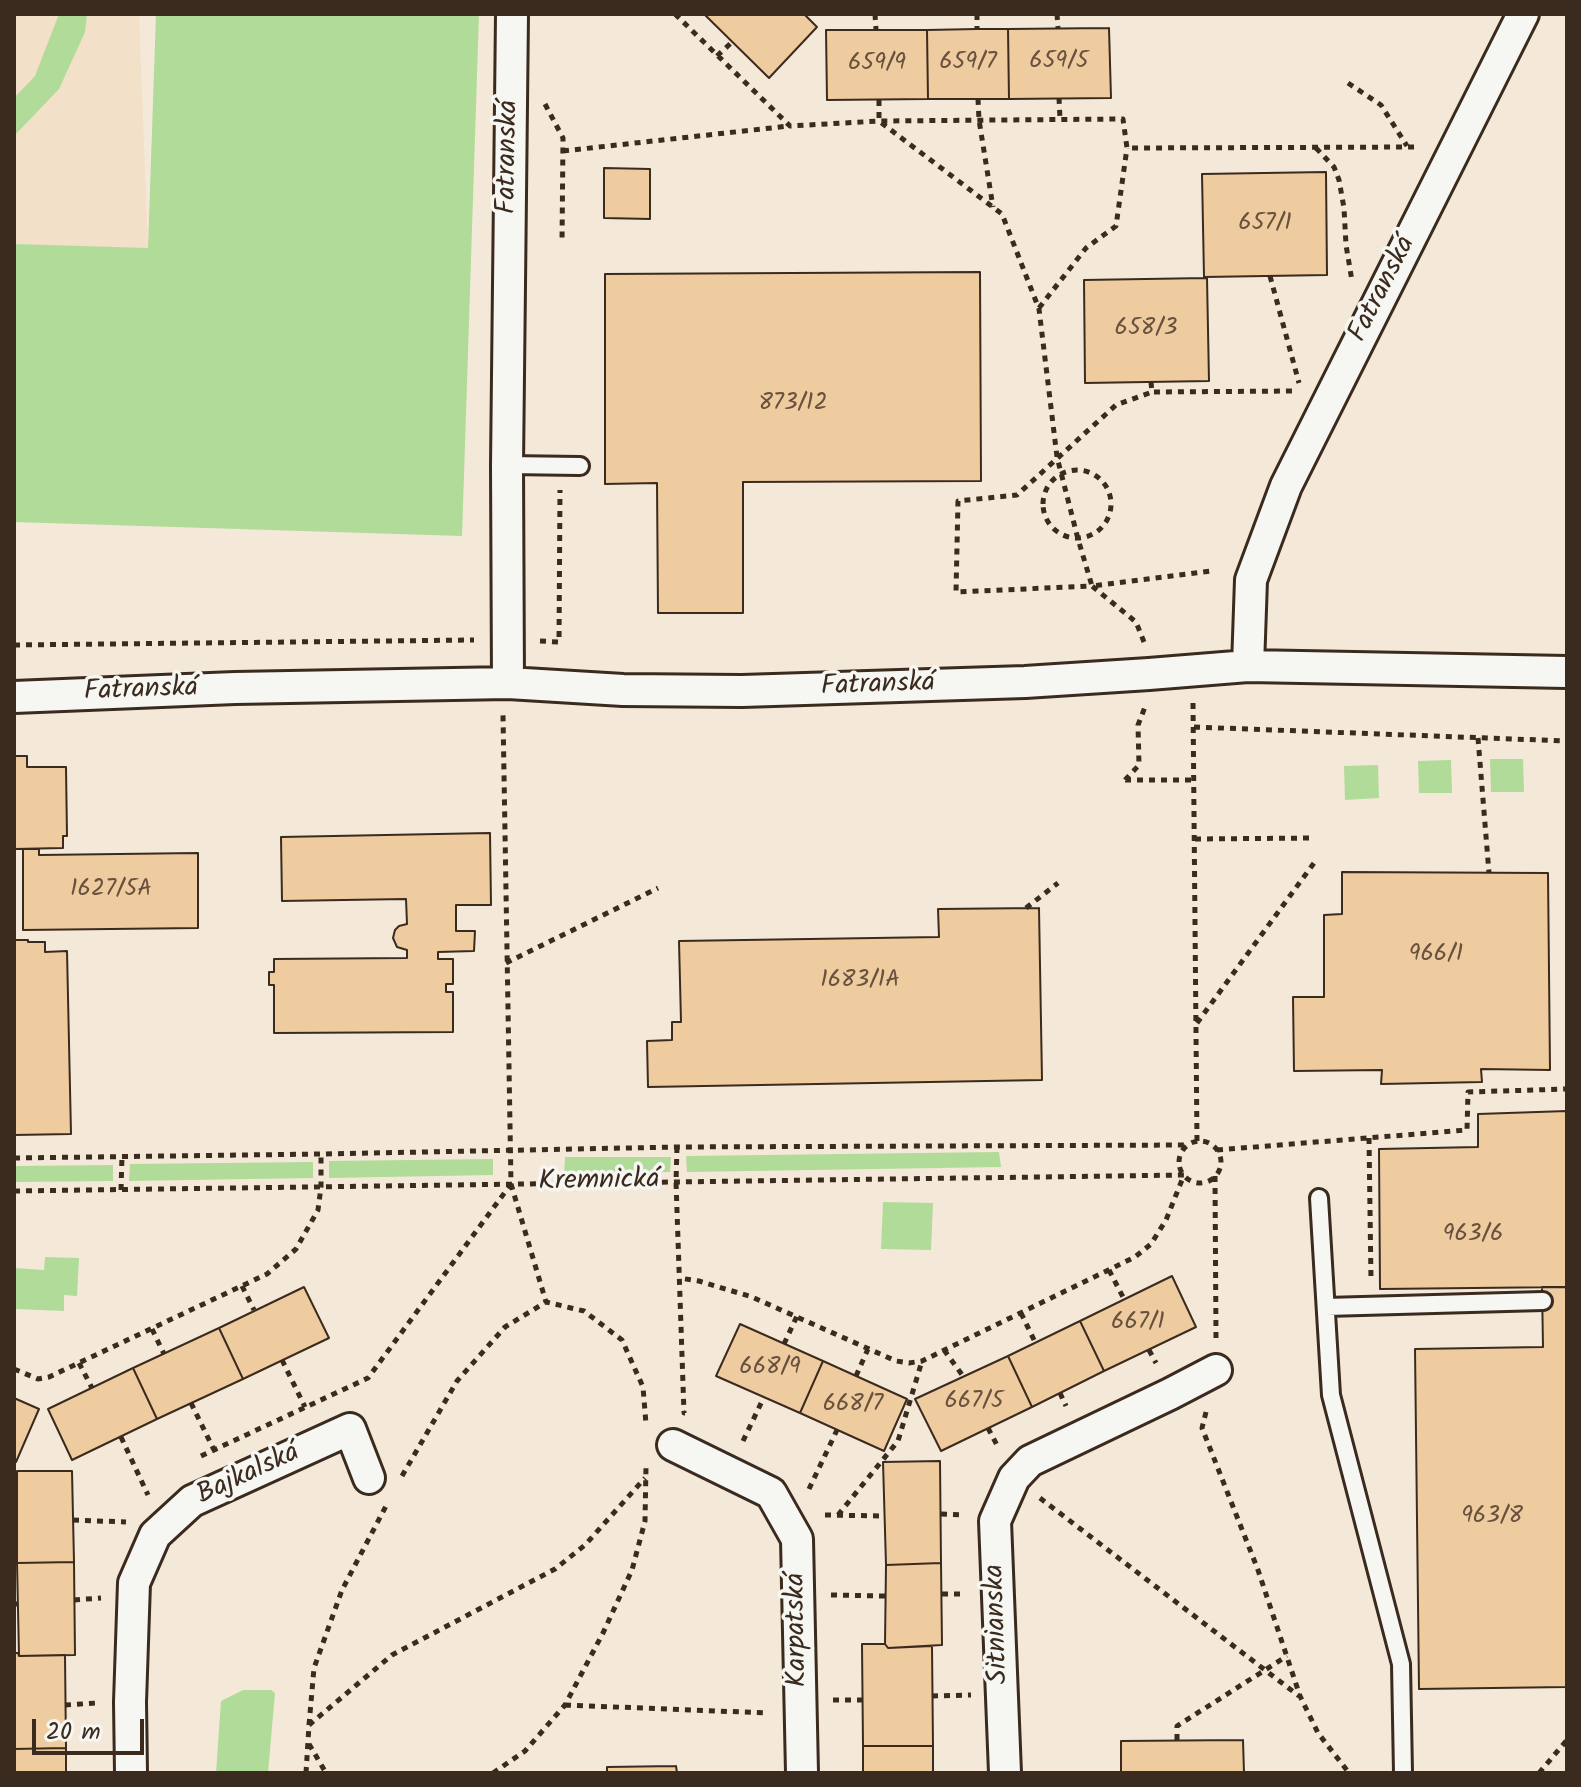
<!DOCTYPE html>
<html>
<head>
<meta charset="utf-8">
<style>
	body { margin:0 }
	#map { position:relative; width:1581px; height:1787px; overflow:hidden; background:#f4e9d9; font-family:Kalam,sans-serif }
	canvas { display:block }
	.frame { position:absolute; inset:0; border:16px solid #3b2a1e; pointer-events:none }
	.scale { position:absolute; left:32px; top:1719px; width:112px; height:36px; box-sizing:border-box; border:4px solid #3b2a1e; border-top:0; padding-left:10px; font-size:24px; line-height:28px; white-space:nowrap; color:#3b2a1e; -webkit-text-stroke:6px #f6f6f2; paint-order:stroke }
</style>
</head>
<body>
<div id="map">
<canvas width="1581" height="1787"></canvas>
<div class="frame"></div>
<div class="scale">20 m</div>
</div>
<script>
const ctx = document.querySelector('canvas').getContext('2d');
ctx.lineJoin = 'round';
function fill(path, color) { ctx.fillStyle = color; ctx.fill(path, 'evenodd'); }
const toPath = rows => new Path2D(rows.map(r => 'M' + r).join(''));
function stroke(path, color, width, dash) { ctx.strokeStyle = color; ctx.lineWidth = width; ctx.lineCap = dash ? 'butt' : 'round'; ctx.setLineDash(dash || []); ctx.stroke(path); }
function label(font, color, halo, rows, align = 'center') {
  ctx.font = font + ' Kalam,sans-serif'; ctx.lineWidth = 7; ctx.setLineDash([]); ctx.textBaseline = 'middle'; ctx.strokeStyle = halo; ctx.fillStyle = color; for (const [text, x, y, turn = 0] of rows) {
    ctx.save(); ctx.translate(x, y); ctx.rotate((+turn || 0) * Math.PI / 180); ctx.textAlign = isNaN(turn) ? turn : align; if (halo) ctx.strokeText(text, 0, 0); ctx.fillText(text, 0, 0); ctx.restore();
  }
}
fill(toPath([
	[14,14,139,14,148,249,14,244]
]), '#f2e0c8');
fill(toPath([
	[59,14,87,14,85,32,59,89,14,136,14,98,35,76],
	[156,14,479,14,462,536,14,522,14,244,148,248],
	[1490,759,1523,759,1524,792,1491,792],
	[1451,760,1452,793,1419,793,1418,761],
	[1378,765,1379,798,1345,800,1344,766],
	[999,1152,1001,1167,687,1172,686,1156],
	[565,1157,671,1157,670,1172,564,1174],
	[493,1159,493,1175,329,1178,329,1161],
	[313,1162,313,1178,129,1181,130,1164],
	[113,1165,113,1181,14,1182,14,1166],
	[883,1202,933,1203,931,1250,881,1249],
	[45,1257,79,1258,77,1296,64,1295,64,1311,14,1309,14,1268,44,1270],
	[243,1690,271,1690,275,1693,268,1773,216,1773,221,1701]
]), '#b1db98');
const building = toPath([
	[704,14,804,14,817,27,769,78,704,14],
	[1109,28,1111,98,1009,99,1008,29,1109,28],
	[977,29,1008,29,1009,99,928,99,927,30,977,29],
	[826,30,927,30,928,99,827,100,826,30],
	[604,168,650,169,650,219,604,218,604,168],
	[1326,172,1327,275,1204,277,1202,174,1326,172],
	[980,272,981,481,743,482,743,613,658,613,657,483,605,484,605,274,980,272],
	[1207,278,1209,381,1085,383,1084,280,1207,278],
	[14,756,27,756,27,767,66,767,67,836,63,836,63,848,14,849,14,756],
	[490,833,491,905,456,905,456,931,475,931,474,951,438,952,438,959,453,959,453,984,446,984,446,992,453,992,453,1032,274,1033,274,985,269,985,269,972,274,972,274,959,407,958,407,950,397,947,393,938,395,930,399,926,407,924,406,899,282,901,281,837,490,833],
	[23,849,39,849,39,855,198,853,198,928,23,930,23,849],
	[1342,872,1548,873,1550,1070,1481,1069,1482,1082,1381,1084,1382,1070,1294,1071,1293,997,1324,997,1324,915,1342,914,1342,872],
	[1039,908,1042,1080,648,1087,647,1041,672,1040,672,1022,681,1022,679,941,939,937,938,909,1039,908],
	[14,940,28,940,28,942,45,942,45,952,67,951,71,1134,14,1135,14,940],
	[1567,1111,1567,1287,1380,1289,1379,1149,1478,1147,1478,1114,1567,1111],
	[1172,1276,1196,1327,1104,1371,1080,1321,1172,1276],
	[304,1287,329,1338,243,1379,219,1328,304,1287],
	[1542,1287,1567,1287,1567,1687,1419,1689,1415,1349,1543,1347,1542,1287],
	[1080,1321,1104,1371,1032,1407,1008,1356,1080,1321],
	[740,1324,823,1361,800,1413,716,1376,740,1324],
	[219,1328,243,1379,157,1419,133,1368,219,1328],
	[1008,1356,1032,1407,941,1451,915,1399,1008,1356],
	[823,1361,907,1399,884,1451,800,1413,823,1361],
	[133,1368,157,1419,72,1460,48,1409,133,1368],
	[14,1398,39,1409,16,1462,14,1461,14,1398],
	[940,1461,941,1563,886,1565,883,1462,940,1461],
	[17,1471,72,1471,74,1562,17,1563,17,1471],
	[74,1562,75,1655,19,1656,17,1563,74,1562],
	[941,1563,942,1645,888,1648,885,1644,886,1565,941,1563],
	[862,1644,885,1644,888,1648,932,1646,933,1746,863,1746,862,1644],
	[14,1653,18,1653,19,1656,65,1655,66,1748,14,1749,14,1653],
	[1243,1740,1244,1773,1121,1773,1121,1741,1243,1740],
	[863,1746,933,1746,933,1773,863,1773,863,1746],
	[66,1748,66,1773,14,1773,14,1749,66,1748],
	[676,1766,677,1773,607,1773,607,1767,676,1766]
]);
fill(building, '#efcca0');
stroke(building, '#3b2a1e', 2);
const service = toPath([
	[507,465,580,466],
	[1319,1198,1331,1395,1401,1664,1403,1773],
	[1326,1307,1543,1301]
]);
const minor = toPath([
	[1248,666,1251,580,1286,486,1523,14],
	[508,683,507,465,512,14],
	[14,697,235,688,508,683,623,690,742,691,1025,682,1149,674,1248,666,1567,672],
	[673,1445,771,1493,797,1539,802,1773],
	[131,1773,130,1702,134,1583,155,1535,192,1501,350,1429,369,1478],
	[1005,1773,995,1521,1014,1478,1030,1461,1170,1394,1216,1370]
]);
stroke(service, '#3b2a1e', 22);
stroke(minor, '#3b2a1e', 36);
stroke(toPath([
	[675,14,790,126,879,121,1123,119,1127,148,1418,147],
	[875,14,876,30],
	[977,14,977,29],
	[1057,14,1058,28],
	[717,56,732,42],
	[1348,83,1381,105,1407,146],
	[1059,98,1060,119],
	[978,99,979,120,993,207],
	[879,100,879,121,1002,214,1039,309,1057,457,1078,539,1092,586,1211,571],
	[545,104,563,138,562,243],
	[1316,148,1334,167,1339,180,1344,208,1346,245,1352,281],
	[563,151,789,126],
	[1270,276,1299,383],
	[1039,308,1086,248,1116,226,1127,148],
	[1151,382,1152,392,1295,391],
	'1043 504a34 34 0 1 1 68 0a34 34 0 1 1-68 0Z',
	[540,641,559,642,560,490],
	[1144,642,1136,622,1092,586,956,592,958,501,1017,495,1116,405,1152,392],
	[14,645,474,640],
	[1193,703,1197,1142],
	[1194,727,1567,741],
	[1478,738,1489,873],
	[1125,780,1139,765,1138,725,1145,707],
	[1125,780,1194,780],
	[1195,839,1315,838],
	[1026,908,1058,883],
	[506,963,658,888],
	[1197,1023,1314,863],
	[1369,1138,1371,1281],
	'1179 1162a21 21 0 1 1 42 0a21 21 0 1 1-42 0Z',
	[677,1147,676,1182,684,1413,685,1413],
	[1217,1150,1467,1130,1468,1092,1567,1089],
	[14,1158,321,1154,677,1147,1189,1145],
	[1215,1176,1216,1339],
	[511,1184,546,1302],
	[121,1190,122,1156],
	[14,1191,1184,1175,1166,1220,1151,1244,1135,1257,922,1361,909,1363,896,1361,752,1297,699,1281,679,1278],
	[1109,1270,1124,1299],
	[242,1286,254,1310],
	[1021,1313,1035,1342],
	[152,1329,164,1354],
	[784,1344,797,1316],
	[944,1350,963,1376],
	[1149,1350,1156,1363],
	[282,1360,305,1407],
	[79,1363,92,1388],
	[14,1369,38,1379,49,1377,267,1274,296,1249,318,1210,321,1187,321,1154],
	[856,1376,868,1349],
	[1060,1393,1066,1406],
	[191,1403,214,1450],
	[1206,1412,1202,1428,1258,1570,1300,1696,1318,1733,1349,1773],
	[988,1428,999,1449],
	[121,1437,148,1495],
	[743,1441,764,1397],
	[201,1456,368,1378,511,1184,503,715],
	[402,1476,457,1381,505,1327,546,1302,584,1311,622,1340,643,1387,646,1424],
	[809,1489,837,1430],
	[1040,1498,1299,1696],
	[941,1514,964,1515],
	[825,1515,884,1516],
	[838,1515,898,1441,922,1361],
	[73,1520,126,1522],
	[14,1524,17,1524],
	[942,1594,965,1594],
	[831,1595,885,1596],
	[74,1600,101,1598],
	[14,1604,18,1604],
	[932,1696,971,1695],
	[833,1700,862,1700],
	[65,1705,97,1703],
	[565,1705,768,1713],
	[309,1725,314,1668,342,1590,386,1506],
	[1177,1740,1177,1726,1287,1656],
	[309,1744,326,1773],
	[306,1773,309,1725,392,1655,555,1569,585,1545,645,1478],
	[493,1773,525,1751,565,1705,603,1633,632,1570,645,1521,646,1466],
	[1539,1773,1567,1740]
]), '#3b2a1e', 5, [6, 6]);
stroke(service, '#f6f6f2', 16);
stroke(minor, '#f6f6f2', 30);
label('24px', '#68523e', null, [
	["659/5",1059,63],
	["659/7",968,64],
	["659/9",877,65],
	["657/1",1265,225],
	["658/3",1146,330],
	["873/12",793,405],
	["1627/5A",111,891],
	["966/1",1436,956],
	["1683/1A",860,982],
	["963/6",1473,1236],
	["667/1",1138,1324],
	["668/9",770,1369],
	["667/5",974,1403],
	["668/7",853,1406],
	["963/8",1492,1518]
]);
label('28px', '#3b2a1e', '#f6f6f2', [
	["Fatranská",510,157,-89],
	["Fatranská",1384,290,-63],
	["Fatranská",878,687,-2],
	["Fatranská",141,692,-2],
	["Kremnická",599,1183,-1],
	["Bajkalská",249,1476,-25],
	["Sitnianska",999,1624,-92],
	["Karpatská",799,1630,-91]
]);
</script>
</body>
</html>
